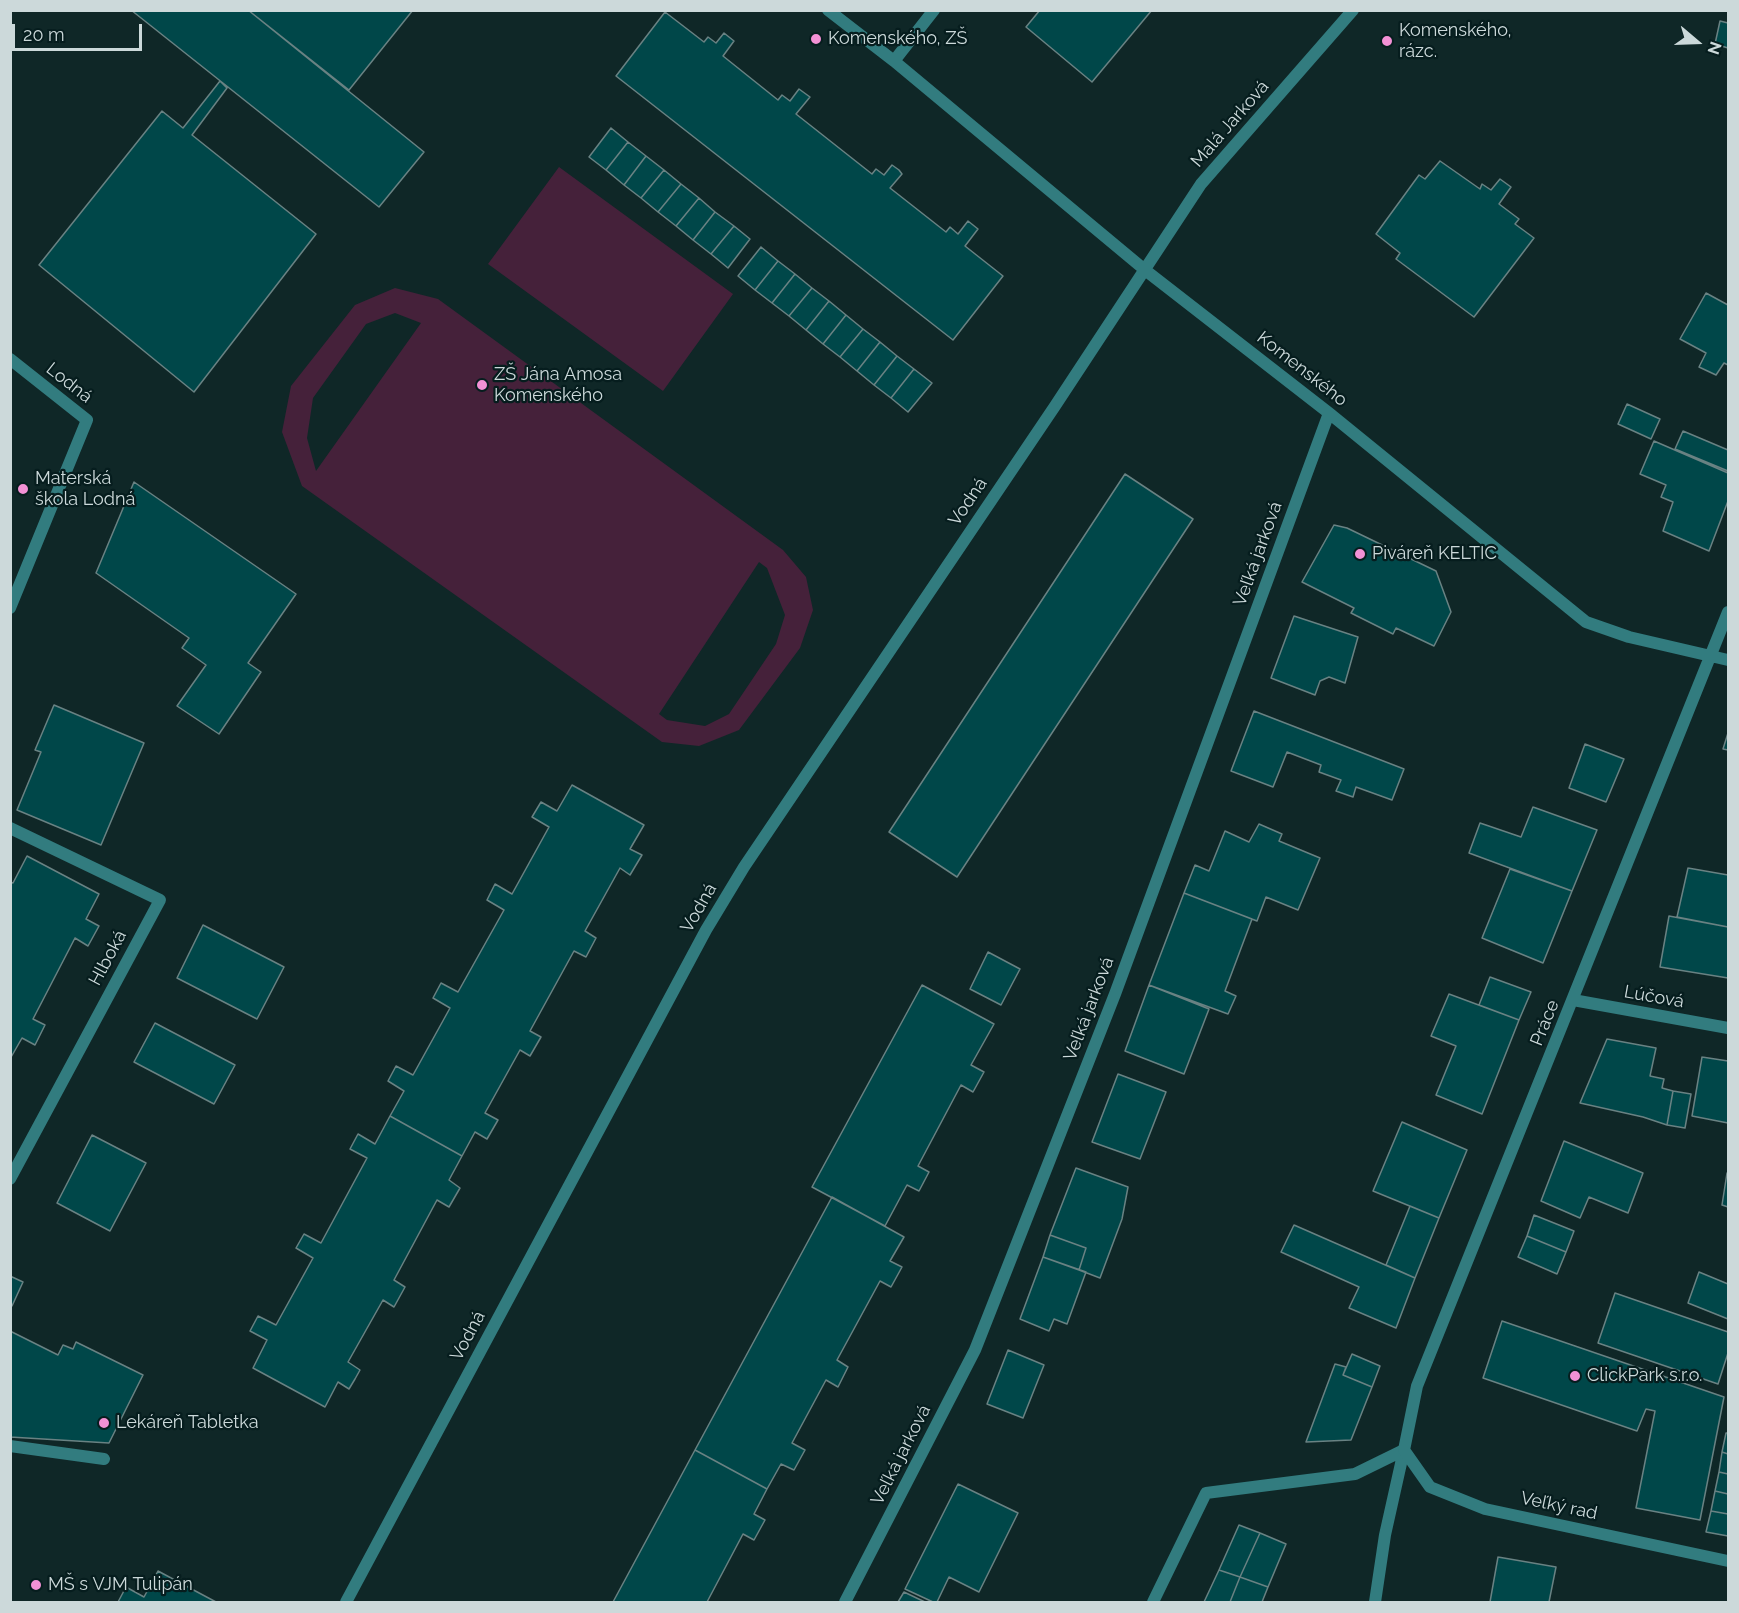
<!DOCTYPE html>
<html>
<head>
<meta charset="utf-8">
<style>
	body { margin:0 }
	#map { position:relative; width:1739px; height:1613px; overflow:hidden; background:#0f2727; font-family:Raleway,sans-serif }
	canvas { display:block }
	.frame { position:absolute; inset:0; border:12px solid #ccd9da; pointer-events:none }
	.north { position:absolute; left:1667px; top:12px; width:60px; height:60px; -webkit-text-stroke:4px #061d1e; paint-order:stroke; rotate:109deg; font-size:16px; font-weight:700; line-height:24px; text-align:center; color:#ccd9da }
	.north::after { content:''; display:block; margin:auto; width:21px; height:27px; background:#ccd9da; clip-path:polygon(50% 0,100% 100%,50% 72%,0 100%) }
	.scale { position:absolute; left:12px; top:24px; width:130px; height:27px; box-sizing:border-box; border:3px solid #ccd9da; border-top:0; padding-left:8px; font-size:18px; line-height:21px; white-space:nowrap; color:#ccd9da; -webkit-text-stroke:4px #061d1e; paint-order:stroke }
</style>
</head>
<body>
<div id="map">
<canvas width="1739" height="1613"></canvas>
<div class="frame"></div>
<div class="north">N</div>
<div class="scale">20 m</div>
</div>
<script>
const ctx = document.querySelector('canvas').getContext('2d');
ctx.lineJoin = 'round';
function fill(path, color) { ctx.fillStyle = color; ctx.fill(path, 'evenodd'); }
const toPath = rows => new Path2D(rows.map(r => 'M' + r).join(''));
function stroke(path, color, width, dash) { ctx.strokeStyle = color; ctx.lineWidth = width; ctx.lineCap = dash ? 'butt' : 'round'; ctx.setLineDash(dash || []); ctx.stroke(path); }
function label(font, color, halo, rows, align = 'center') {
  ctx.font = font + ' Raleway,sans-serif'; ctx.lineWidth = 4.5; ctx.setLineDash([]); ctx.textBaseline = 'middle'; ctx.strokeStyle = halo; ctx.fillStyle = color; for (const [text, x, y, turn = 0] of rows) {
    ctx.save(); ctx.translate(x, y); ctx.rotate((+turn || 0) * Math.PI / 180); ctx.textAlign = isNaN(turn) ? turn : align; if (halo) ctx.strokeText(text, 0, 0); ctx.fillText(text, 0, 0); ctx.restore();
  }
}
fill(toPath([
	[559,167,733,294,663,391,488,264],
	[395,288,438,299,783,550,806,577,813,610,800,648,739,730,699,746,662,742,302,486,282,432,291,386,355,305],
	[395,313,421,323,316,471,307,438,313,398,366,324],
	[759,562,767,568,785,615,776,644,729,714,705,726,667,720,659,714]
]), '#45213a');
const building = toPath([
	[131,10,248,10,424,152,379,207,131,10],
	[248,10,413,10,349,90,248,10],
	[1040,10,1152,10,1092,82,1026,27,1040,10],
	[665,12,704,42,708,37,716,43,724,33,734,41,723,56,778,100,782,95,790,101,799,89,810,97,796,114,872,174,876,169,884,175,892,165,899,170,902,174,890,188,946,232,950,227,958,234,968,221,978,229,965,246,1003,276,953,340,616,76,665,12],
	[1720,21,1728,23,1728,48,1715,44,1720,21],
	[220,81,227,88,192,135,316,234,194,392,39,265,162,111,183,128,220,81],
	[611,128,628,142,606,170,589,157,611,128],
	[628,142,646,156,624,185,606,170,628,142],
	[646,156,664,170,641,198,624,185,646,156],
	[1440,161,1480,189,1482,184,1491,190,1500,179,1511,187,1499,204,1519,219,1515,224,1534,238,1474,317,1396,259,1400,253,1376,234,1419,175,1425,179,1440,161],
	[664,170,681,184,658,212,641,198,664,170],
	[681,184,699,198,676,226,658,212,681,184],
	[699,198,715,212,693,240,676,226,699,198],
	[715,212,734,226,711,254,693,240,715,212],
	[734,226,750,239,728,268,711,254,734,226],
	[761,247,778,261,755,290,738,276,761,247],
	[778,261,795,274,772,303,755,290,778,261],
	[795,274,812,288,789,316,772,303,795,274],
	[812,288,829,301,806,330,789,316,812,288],
	[1706,293,1728,305,1728,365,1724,363,1716,375,1699,367,1706,353,1680,339,1706,293],
	[829,301,846,315,823,344,806,330,829,301],
	[846,315,863,329,840,357,823,344,846,315],
	[863,329,880,342,857,371,840,357,863,329],
	[880,342,897,356,874,385,857,371,880,342],
	[897,356,914,369,891,398,874,385,897,356],
	[914,369,932,383,908,412,891,398,914,369],
	[1627,404,1660,419,1651,439,1618,424,1627,404],
	[1683,431,1728,450,1728,471,1675,449,1683,431],
	[1654,441,1728,473,1728,501,1709,551,1663,531,1673,502,1661,497,1666,485,1640,474,1654,441],
	[1125,474,1193,519,957,877,889,832,1125,474],
	[134,482,296,594,248,663,261,672,219,734,177,706,206,665,182,648,189,638,96,573,134,482],
	[1334,525,1347,528,1436,571,1451,612,1434,646,1396,628,1393,634,1351,613,1354,608,1302,582,1334,525],
	[1294,616,1358,637,1345,683,1329,677,1320,681,1315,695,1271,678,1294,616],
	[54,705,144,743,101,845,17,810,41,752,35,750,54,705],
	[1254,711,1404,769,1392,800,1356,787,1353,797,1336,791,1341,780,1319,772,1321,765,1287,752,1273,787,1231,771,1254,711],
	[1728,733,1728,750,1723,749,1728,733],
	[1585,744,1624,759,1606,802,1569,788,1585,744],
	[572,785,644,825,630,849,642,855,630,875,620,868,585,931,596,938,586,957,574,951,530,1031,541,1037,530,1056,520,1050,485,1113,498,1120,487,1139,475,1132,462,1156,390,1116,404,1091,388,1081,396,1066,413,1075,450,1008,433,998,441,983,458,992,504,910,487,900,495,884,512,894,549,827,532,817,541,802,557,811,572,785],
	[1533,807,1597,830,1572,891,1469,853,1480,823,1521,837,1533,807],
	[1259,824,1282,834,1279,841,1320,858,1298,910,1266,897,1257,921,1184,893,1195,865,1209,871,1225,831,1249,842,1259,824],
	[27,856,99,894,86,919,99,926,88,946,75,938,33,1019,45,1025,35,1045,22,1038,10,1059,10,882,13,883,27,856],
	[1688,868,1728,875,1728,927,1677,917,1688,868],
	[1510,869,1572,891,1543,963,1482,938,1510,869],
	[1184,893,1252,919,1225,991,1236,996,1228,1014,1149,985,1184,893],
	[1669,916,1728,927,1728,978,1660,967,1669,916],
	[203,925,284,967,257,1019,177,978,203,925],
	[988,952,1020,969,1001,1005,970,989,988,952],
	[1490,977,1531,992,1519,1020,1479,1005,1490,977],
	[922,985,994,1024,971,1065,984,1072,973,1092,961,1085,918,1166,929,1172,919,1191,907,1185,885,1226,812,1187,922,985],
	[1149,985,1209,1009,1184,1074,1125,1051,1149,985],
	[1449,994,1519,1020,1482,1114,1436,1095,1456,1046,1431,1036,1449,994],
	[155,1023,235,1065,214,1104,134,1062,155,1023],
	[1607,1039,1656,1048,1650,1076,1664,1079,1662,1088,1673,1091,1667,1125,1643,1117,1580,1103,1607,1039],
	[1702,1057,1728,1061,1728,1123,1692,1116,1702,1057],
	[1118,1074,1166,1092,1140,1159,1092,1142,1118,1074],
	[1673,1091,1691,1094,1685,1128,1667,1125,1673,1091],
	[390,1116,462,1156,449,1180,460,1188,449,1207,437,1200,394,1280,405,1287,394,1307,383,1300,348,1362,360,1370,355,1379,349,1389,338,1382,325,1407,253,1368,267,1340,250,1331,258,1316,276,1325,313,1258,296,1248,304,1234,321,1243,367,1158,350,1149,358,1134,375,1144,390,1116],
	[1402,1122,1467,1150,1439,1218,1373,1191,1402,1122],
	[92,1135,146,1163,110,1231,57,1203,92,1135],
	[1564,1141,1643,1173,1628,1213,1589,1197,1580,1218,1541,1201,1564,1141],
	[1076,1168,1128,1187,1122,1219,1100,1278,1079,1270,1086,1248,1050,1235,1076,1168],
	[1727,1173,1728,1173,1728,1207,1722,1205,1727,1173],
	[832,1197,904,1237,890,1261,902,1267,891,1287,880,1281,837,1360,848,1367,838,1387,826,1380,792,1443,805,1450,794,1470,781,1464,767,1489,695,1450,832,1197],
	[1410,1206,1439,1218,1415,1278,1386,1265,1410,1206],
	[1534,1215,1574,1231,1566,1252,1527,1236,1534,1215],
	[1294,1225,1415,1278,1396,1328,1349,1308,1359,1287,1281,1252,1294,1225],
	[1050,1235,1086,1248,1079,1270,1043,1257,1050,1235],
	[1527,1236,1566,1252,1557,1274,1518,1257,1527,1236],
	[1043,1257,1086,1272,1067,1324,1054,1319,1049,1331,1020,1319,1043,1257],
	[1699,1272,1728,1284,1728,1319,1688,1303,1699,1272],
	[10,1276,23,1282,12,1306,10,1305,10,1276],
	[1615,1293,1728,1332,1728,1353,1718,1384,1598,1343,1615,1293],
	[1502,1321,1724,1397,1700,1520,1636,1508,1655,1411,1646,1409,1637,1431,1483,1378,1502,1321],
	[10,1331,58,1355,63,1345,73,1349,76,1342,143,1375,109,1443,10,1437,10,1331],
	[1008,1350,1044,1365,1023,1418,987,1404,1008,1350],
	[1352,1354,1380,1366,1372,1387,1343,1375,1352,1354],
	[1335,1364,1346,1367,1343,1375,1372,1387,1351,1440,1306,1442,1335,1364],
	[1726,1433,1728,1433,1728,1454,1722,1452,1726,1433],
	[695,1450,767,1489,754,1514,765,1520,754,1540,743,1534,707,1602,613,1602,695,1450],
	[1722,1452,1728,1454,1728,1474,1719,1472,1722,1452],
	[1719,1472,1728,1474,1728,1494,1715,1491,1719,1472],
	[958,1484,1018,1513,979,1592,949,1577,937,1602,933,1602,905,1589,958,1484],
	[1715,1491,1728,1494,1728,1514,1711,1511,1715,1491],
	[1711,1511,1728,1514,1728,1536,1706,1532,1711,1511],
	[1239,1525,1260,1533,1240,1577,1219,1570,1239,1525],
	[1260,1533,1286,1544,1268,1587,1240,1577,1260,1533],
	[1498,1557,1556,1567,1549,1602,1490,1602,1498,1557],
	[1219,1570,1240,1577,1230,1602,1204,1602,1219,1570],
	[158,1571,216,1602,118,1602,126,1587,144,1597,158,1571],
	[1240,1577,1268,1587,1262,1602,1230,1602,1240,1577],
	[904,1592,925,1602,898,1602,904,1592]
]);
fill(building, '#004749');
stroke(building, '#698283', 1.5);
stroke(toPath([
	[10,1446,104,1459],
	[1153,1602,1206,1493,1355,1474,1404,1450],
	[1375,1602,1385,1535,1404,1450]
]), '#327c7f', 12);
stroke(toPath([
	[828,10,894,61,1145,270,1329,413,1586,622,1629,637,1728,660],
	[894,61,934,10],
	[10,359,87,420,10,608],
	[1728,612,1417,1386,1404,1450,1430,1487,1485,1509,1728,1561],
	[10,828,160,900,10,1179],
	[1573,1000,1728,1028],
	[346,1602,706,930,744,867,1055,406,1201,184,1353,10],
	[845,1602,975,1350,1115,994,1329,413]
]), '#327c7f', 12);
for (const [x, y, r, color] of [
	[816,39,6,"#f391d5"],
	[1387,41,6,"#f391d5"],
	[482,385,6,"#f391d5"],
	[23,489,6,"#f391d5"],
	[1360,554,6,"#f391d5"],
	[1575,1376,6,"#f391d5"],
	[104,1423,6,"#f391d5"],
	[36,1585,6,"#f391d5"]
]) { const dot = new Path2D(); dot.arc(x, y, r, 0, 2 * Math.PI); ctx.fillStyle = color; ctx.fill(dot); stroke(dot, '#061d1e', 2); }
label('18px', '#ccd9da', '#061d1e', [
	["Komenského,",1399,31],
	["rázc.",1399,52],
	["Komenského, ZŠ",828,39],
	["ZŠ Jána Amosa",494,375],
	["Komenského",494,396],
	["Materská",35,479],
	["škola Lodná",35,500],
	["Piváreň KELTIC",1372,554],
	["ClickPark s.r.o.",1587,1376],
	["Lekáreň Tabletka",116,1423],
	["MŠ s VJM Tulipán",48,1585]
], 'left');
label('18px', '#ccd9da', '#061d1e', [
	["Malá Jarková",1230,124,-49],
	["Komenského",1302,369,38],
	["Lodná",69,383,38],
	["Vodná",968,502,-56],
	["Veľká jarková",1258,554,-70],
	["Vodná",699,908,-60],
	["Hlboká",108,958,-62],
	["Lúčová",1654,997,10],
	["Veľká jarková",1089,1009,-69],
	["Práce",1545,1023,-68],
	["Vodná",468,1336,-62],
	["Veľká jarková",901,1455,-63],
	["Veľký rad",1559,1506,12]
]);
</script>
</body>
</html>
